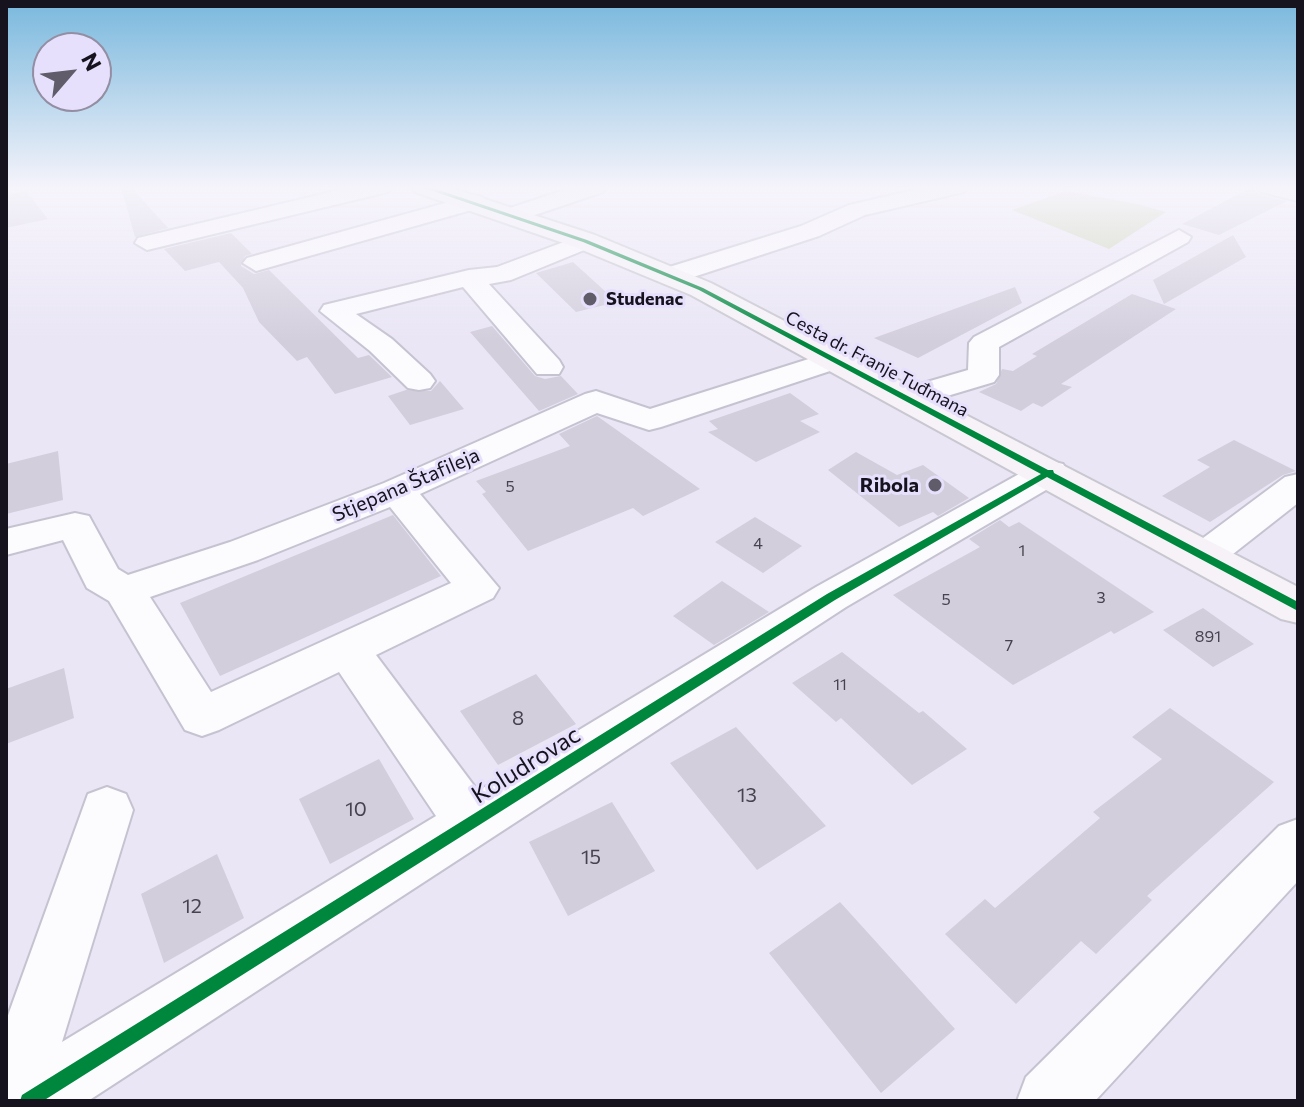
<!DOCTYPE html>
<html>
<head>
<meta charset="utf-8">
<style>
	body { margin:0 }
	#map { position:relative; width:1304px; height:1107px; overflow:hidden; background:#eae6f6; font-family:Commissioner,sans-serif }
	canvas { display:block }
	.frame { position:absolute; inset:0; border:8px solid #16121e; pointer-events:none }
	.north { position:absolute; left:32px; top:32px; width:80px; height:80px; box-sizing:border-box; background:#e7e0fc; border:2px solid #938ea3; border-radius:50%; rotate:62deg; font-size:22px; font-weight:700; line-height:32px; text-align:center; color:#16121e }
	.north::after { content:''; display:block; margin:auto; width:28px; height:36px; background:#605c6a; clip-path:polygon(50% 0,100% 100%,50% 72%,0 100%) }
</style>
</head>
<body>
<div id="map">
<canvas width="1304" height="1107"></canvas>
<div class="frame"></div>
<div class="north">N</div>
</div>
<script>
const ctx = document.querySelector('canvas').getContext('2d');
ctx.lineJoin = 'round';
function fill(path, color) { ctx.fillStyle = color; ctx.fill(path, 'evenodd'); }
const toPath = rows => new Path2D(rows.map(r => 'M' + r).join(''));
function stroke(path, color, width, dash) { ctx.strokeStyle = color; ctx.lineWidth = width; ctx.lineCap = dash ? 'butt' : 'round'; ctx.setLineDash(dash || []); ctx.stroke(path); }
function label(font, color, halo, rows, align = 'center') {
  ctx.font = font + ' Commissioner,sans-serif'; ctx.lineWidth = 6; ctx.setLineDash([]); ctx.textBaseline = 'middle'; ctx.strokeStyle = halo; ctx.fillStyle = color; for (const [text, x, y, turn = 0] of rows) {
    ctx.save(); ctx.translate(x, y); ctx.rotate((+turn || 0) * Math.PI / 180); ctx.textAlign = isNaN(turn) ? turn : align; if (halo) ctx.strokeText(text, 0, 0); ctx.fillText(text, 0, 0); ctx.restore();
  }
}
fill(toPath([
	[1066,191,1141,205,1166,212,1109,249,1012,210]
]), '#ccd4b6');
fill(toPath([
	[121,187,131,187,168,228,135,237],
	[1252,187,1260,195,1287,201,1219,235,1182,224],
	[26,191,48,219,6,228,6,195],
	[231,233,252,254,245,256,241,266,254,274,269,270,358,358,369,355,392,377,335,394,307,357,297,361,259,322,243,288,219,262,185,271,164,249],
	[1233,235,1246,257,1164,304,1153,280],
	[573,262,617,302,576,312,536,273],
	[1015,287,1022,303,918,358,874,338],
	[1132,294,1176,309,1061,384,1072,387,1042,407,1033,403,1021,411,979,392,996,384,1002,369,1013,371,1037,356,1032,354],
	[492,326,535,376,545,379,561,376,578,394,539,411,470,332],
	[440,381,464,409,410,425,388,396,406,390,431,391],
	[790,393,819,414,800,421,820,432,756,462,708,432,718,429,709,421],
	[597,416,700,489,643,516,633,508,528,551,482,494,486,492,476,481,570,446,559,434],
	[1234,440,1296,471,1283,475,1210,522,1162,496,1210,467,1197,460],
	[58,451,63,500,6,514,6,464],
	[856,452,897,475,923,465,969,498,938,516,933,512,899,527,828,470],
	[393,515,441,576,220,676,180,603],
	[755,517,802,546,763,573,715,542],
	[1000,520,1009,527,1019,522,1154,612,1114,634,1111,631,1013,685,893,595,980,547,969,539],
	[722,581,769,612,714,645,673,616],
	[1203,608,1254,644,1213,667,1163,630],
	[842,652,919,713,923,711,967,749,912,785,841,718,836,722,792,683],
	[64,668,74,718,6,744,6,689],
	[536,674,576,724,498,765,460,711],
	[1170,708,1274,782,1147,896,1152,900,1096,954,1081,941,1016,1004,945,934,985,899,995,908,1100,818,1093,812,1162,759,1132,737],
	[736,727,826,826,757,870,670,763],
	[379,759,414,819,330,864,299,799],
	[612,802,655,871,568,916,529,842],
	[217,854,244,918,164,963,141,894],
	[840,902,955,1029,881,1093,769,953]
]), '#d2cedc');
const minor = toPath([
	[352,187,391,187,388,192,147,250,135,243,138,238,352,187],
	[573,187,606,187,603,192,520,220,504,220,500,215,504,210,573,187],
	[927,187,967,187,964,192,865,215,819,236,681,281,672,283,663,281,659,275,663,269,801,226,849,205,927,187],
	[1258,187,1298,187,1298,201,1261,192,1258,187],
	[474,195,482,197,485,202,482,207,256,271,243,263,247,258,474,195],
	[1179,230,1191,237,1188,242,999,347,999,375,994,382,907,408,896,405,891,398,896,391,968,370,969,343,974,337,1179,230],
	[585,234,597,241,594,246,511,280,489,284,559,360,563,367,559,374,537,374,463,287,356,314,392,339,430,374,435,381,430,388,419,390,408,388,370,351,320,311,324,305,469,270,497,267,585,234],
	[834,351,845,354,849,360,845,366,661,427,649,430,597,413,420,494,499,588,493,598,376,655,478,791,816,587,1037,464,1050,461,1063,464,1068,472,1063,480,846,607,88,1101,6,1101,6,1021,88,794,107,787,126,794,133,810,62,1042,436,816,339,672,219,730,202,736,185,730,109,601,87,588,63,540,6,555,6,529,75,513,89,516,118,569,128,575,230,542,384,483,585,394,596,391,650,409,834,351],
	[390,507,451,583,211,692,150,597,258,560,390,507],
	[1298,474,1298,503,1219,565,1205,569,1191,565,1185,556,1191,547,1285,477,1298,474],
	[1298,819,1298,881,1095,1101,1017,1101,1026,1077,1279,826,1298,819]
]);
const major = toPath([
	[412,187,448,187,595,235,711,283,1298,587,1298,623,1281,619,691,295,575,247,415,192,412,187]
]);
stroke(minor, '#c6c3d1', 4);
stroke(major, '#c9c7cf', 4);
fill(minor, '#fcfbfe');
fill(major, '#f6f2f8');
fill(toPath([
	[421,187,430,187,587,240,703,288,1048,470,1053,470,1054,473,1298,602,1298,611,1047,477,835,600,43,1101,20,1101,22,1095,827,594,1041,474,699,290,583,242,421,187]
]), '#00873e');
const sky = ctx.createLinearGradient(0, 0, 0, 342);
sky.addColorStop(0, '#79b8dd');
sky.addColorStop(0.55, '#f6f4fb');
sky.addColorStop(1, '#f6f4fb00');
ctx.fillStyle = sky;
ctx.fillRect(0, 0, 1304, 342);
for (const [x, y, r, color] of [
	[590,299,8,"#605c6a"],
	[935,485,8,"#605c6a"]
]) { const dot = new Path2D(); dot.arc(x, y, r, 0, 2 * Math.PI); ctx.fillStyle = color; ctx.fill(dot); stroke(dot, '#e7e0fc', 3); }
label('16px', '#46424e', null, [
	["5",510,487],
	["4",758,544],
	["1",1022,551],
	["3",1101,598],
	["5",946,600],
	["891",1208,637],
	["7",1009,646],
	["11",840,685]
]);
label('bold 18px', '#16121e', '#e7e0fc', [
	["Studenac",606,299]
], 'left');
label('18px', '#16121e', '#e7e0fc', [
	["Cesta dr. Franje Tuđmana",877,364,28]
]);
label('20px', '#16121e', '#e7e0fc', [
	["Stjepana Štafileja",406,485,-23]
]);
label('bold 20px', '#16121e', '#e7e0fc', [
	["Ribola",919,485]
], 'right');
label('20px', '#46424e', null, [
	["8",518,718],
	["13",747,795],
	["10",356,809],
	["15",591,857],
	["12",192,906]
]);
label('24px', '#16121e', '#e7e0fc', [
	["Koludrovac",526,765,-32]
]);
</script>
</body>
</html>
